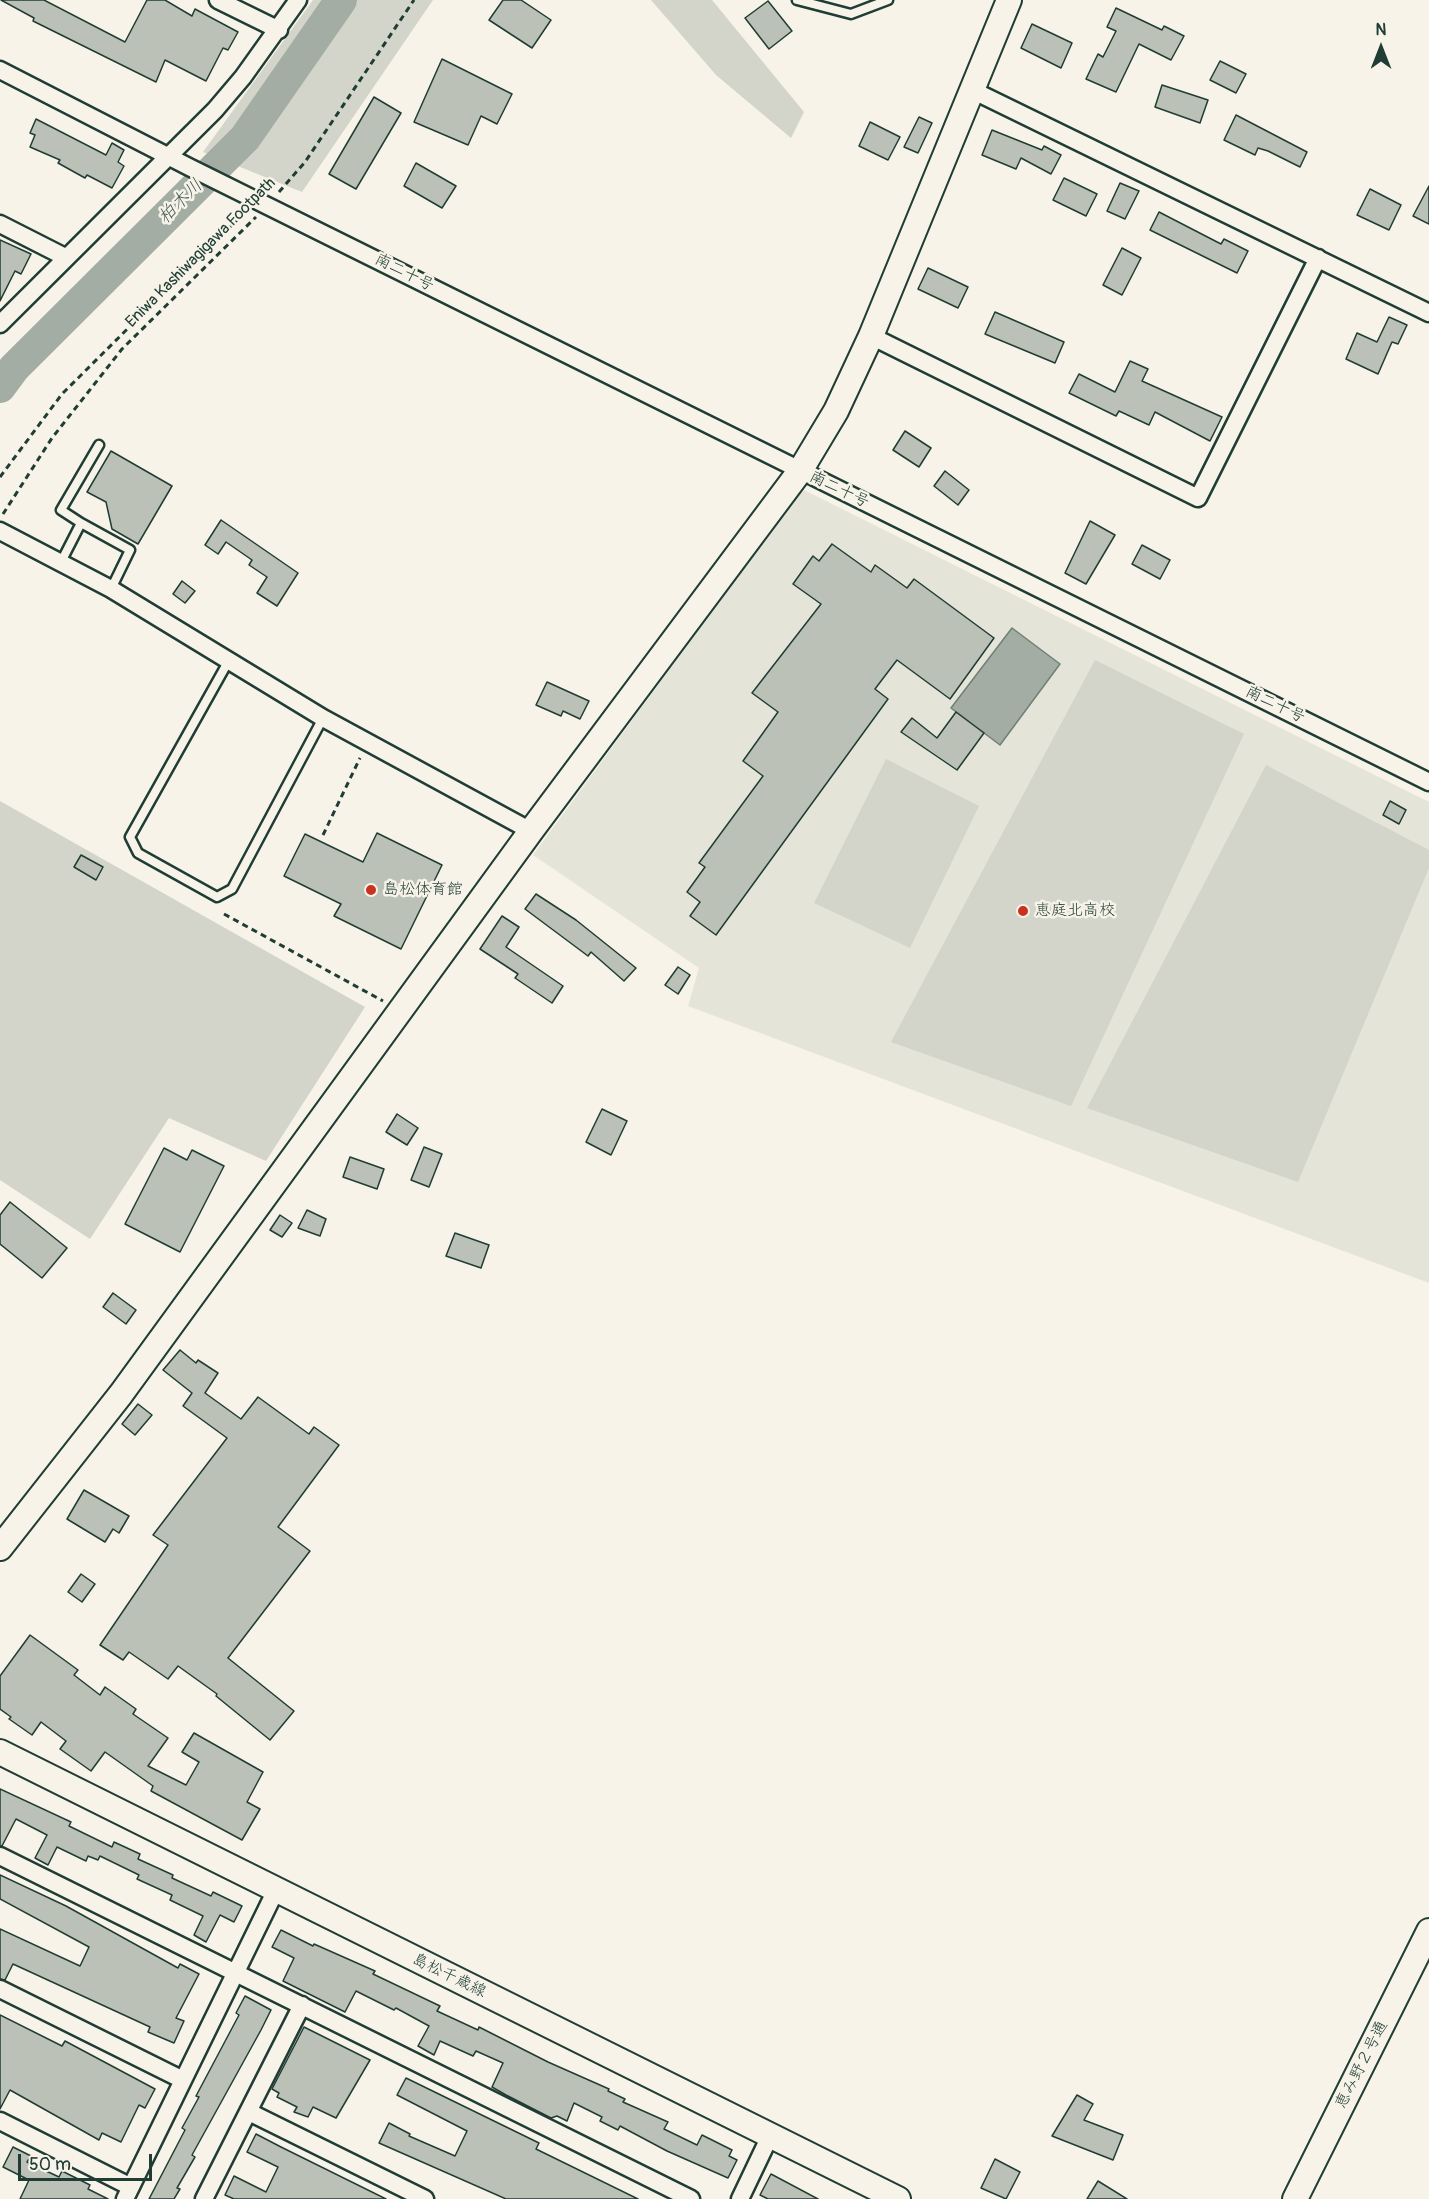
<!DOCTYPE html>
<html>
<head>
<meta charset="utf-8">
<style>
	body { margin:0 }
	#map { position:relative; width:1429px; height:2199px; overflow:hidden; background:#f7f3e8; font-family:Pangolin,sans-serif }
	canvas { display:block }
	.north { position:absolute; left:1351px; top:18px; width:60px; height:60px; -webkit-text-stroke:4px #f7f3e8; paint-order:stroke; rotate:0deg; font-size:16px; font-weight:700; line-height:24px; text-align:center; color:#1f3d34 }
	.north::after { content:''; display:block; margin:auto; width:21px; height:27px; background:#1f3d34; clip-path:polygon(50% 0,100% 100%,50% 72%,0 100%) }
	.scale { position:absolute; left:18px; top:2154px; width:134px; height:27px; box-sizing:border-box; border:3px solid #1f3d34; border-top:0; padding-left:8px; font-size:18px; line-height:21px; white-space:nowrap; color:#1f3d34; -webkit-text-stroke:4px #f7f3e8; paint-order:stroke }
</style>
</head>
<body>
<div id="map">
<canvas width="1429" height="2199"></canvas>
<div class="north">N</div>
<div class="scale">50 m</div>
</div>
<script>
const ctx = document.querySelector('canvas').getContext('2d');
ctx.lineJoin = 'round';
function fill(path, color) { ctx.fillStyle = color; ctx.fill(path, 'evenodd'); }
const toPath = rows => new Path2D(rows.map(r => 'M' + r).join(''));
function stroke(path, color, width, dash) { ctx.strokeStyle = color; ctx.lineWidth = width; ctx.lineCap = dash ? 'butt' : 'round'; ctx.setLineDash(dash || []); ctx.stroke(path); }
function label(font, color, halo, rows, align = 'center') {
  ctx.font = font + ' Pangolin,"Klee One",sans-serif'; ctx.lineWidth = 5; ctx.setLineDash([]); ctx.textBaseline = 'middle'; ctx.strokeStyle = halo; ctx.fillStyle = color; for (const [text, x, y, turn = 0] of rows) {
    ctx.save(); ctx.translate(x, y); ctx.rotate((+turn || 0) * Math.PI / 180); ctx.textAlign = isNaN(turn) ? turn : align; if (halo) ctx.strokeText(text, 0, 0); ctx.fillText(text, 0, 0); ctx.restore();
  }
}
fill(toPath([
	[802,489,1429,802,1429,1283,688,1006,699,968,533,855]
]), '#e5e4d9');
fill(toPath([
	[313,0,433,0,302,192,203,152],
	[651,0,712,0,804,112,791,138,716,75],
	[1095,660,1244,734,1071,1106,891,1042],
	[886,759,979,806,910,948,814,903],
	[1266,765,1429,850,1429,868,1298,1182,1087,1108],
	[0,801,365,1007,266,1161,169,1118,90,1239,0,1180]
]), '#d3d5ca');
const water = toPath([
	[1012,628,1060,664,1000,745,951,708,1012,628]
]);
fill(water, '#a4ada3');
stroke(water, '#6f8077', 1.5);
stroke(toPath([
	[0,387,14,368,245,138,341,0]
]), '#a4ada3', 32);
const building = toPath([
	[1,0,44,0,125,42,147,0,165,0,192,16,195,9,238,32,228,50,223,48,206,81,165,60,156,82,33,21,34,18,1,0],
	[503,0,521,0,551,20,532,48,489,20,503,0],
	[768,1,792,31,769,49,745,18,768,1],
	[1116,8,1162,30,1164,26,1184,36,1171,60,1139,44,1116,92,1086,79,1098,54,1103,57,1116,31,1107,27,1116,8],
	[1032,24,1072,43,1061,68,1021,48,1032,24],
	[442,59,512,94,497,124,481,116,468,145,414,122,442,59],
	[1220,61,1246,74,1236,93,1210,80,1220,61],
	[1162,85,1208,100,1200,123,1155,107,1162,85],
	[374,97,401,113,356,189,329,174,374,97],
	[1236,115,1307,152,1300,167,1268,151,1258,148,1255,155,1224,140,1236,115],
	[919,117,932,123,918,153,904,147,919,117],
	[36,119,106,155,112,143,124,150,118,162,124,166,112,188,87,175,85,178,58,163,60,160,30,147,35,135,30,133,36,119],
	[870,122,900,137,888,160,859,146,870,122],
	[992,130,1042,150,1044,146,1061,155,1051,174,1021,158,1016,169,982,155,992,130],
	[416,163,456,186,442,208,404,186,416,163],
	[1064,178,1097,194,1086,216,1053,200,1064,178],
	[1120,183,1139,191,1125,219,1107,211,1120,183],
	[1429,186,1429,224,1413,216,1429,186],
	[1370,189,1401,205,1389,230,1357,215,1370,189],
	[1159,212,1221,244,1224,239,1248,251,1237,273,1150,230,1159,212],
	[0,240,31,254,21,274,15,271,0,301,0,240],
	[1122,248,1141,258,1122,295,1103,285,1122,248],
	[928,268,968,287,958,308,918,289,928,268],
	[995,312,1064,342,1055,363,985,334,995,312],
	[1389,317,1407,325,1398,344,1392,342,1378,374,1346,359,1357,333,1377,342,1389,317],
	[1130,361,1148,369,1142,381,1222,417,1210,441,1155,412,1149,425,1119,411,1116,416,1069,393,1079,374,1115,392,1130,361],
	[905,431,931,448,919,467,893,450,905,431],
	[111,451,172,486,138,544,112,529,106,502,87,492,111,451],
	[945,471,969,490,958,505,934,486,945,471],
	[221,520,298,573,277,606,257,593,267,577,249,565,252,560,226,542,218,554,205,545,221,520],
	[1090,521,1115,535,1086,584,1065,573,1090,521],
	[832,544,871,572,875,565,907,588,914,579,994,638,950,699,897,660,875,689,888,699,716,935,690,916,700,902,687,892,705,867,699,863,763,776,743,761,778,712,752,693,821,604,793,584,813,556,819,561,832,544],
	[1142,545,1170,560,1160,579,1132,564,1142,545],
	[182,581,195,591,185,603,173,594,182,581],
	[547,682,589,701,580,719,563,711,561,716,536,705,547,682],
	[956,712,984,733,957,770,901,732,912,718,937,738,956,712],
	[1390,801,1406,810,1399,824,1383,815,1390,801],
	[377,833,442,865,401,949,334,916,341,904,284,876,305,834,363,862,377,833],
	[81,855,103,867,96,880,74,867,81,855],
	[536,894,576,920,636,968,624,981,591,952,588,956,525,909,536,894],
	[502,916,519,927,506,947,563,986,552,1003,515,978,518,974,480,949,502,916],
	[678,967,690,975,678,994,665,985,678,967],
	[602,1109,627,1121,611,1155,586,1142,602,1109],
	[397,1114,418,1128,407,1145,386,1132,397,1114],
	[424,1147,442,1154,429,1187,411,1180,424,1147],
	[164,1148,187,1160,192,1150,224,1166,180,1252,125,1224,164,1148],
	[350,1157,384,1169,377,1189,343,1177,350,1157],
	[10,1202,67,1248,42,1278,0,1244,0,1215,10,1202],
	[307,1210,326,1219,320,1236,298,1228,307,1210],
	[280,1215,292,1223,282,1237,270,1230,280,1215],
	[455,1233,489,1245,481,1268,446,1256,455,1233],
	[113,1293,136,1310,126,1324,103,1307,113,1293],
	[180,1350,196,1363,198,1360,218,1373,205,1393,241,1419,258,1397,309,1434,314,1427,339,1445,278,1527,310,1551,228,1658,294,1711,270,1740,216,1696,217,1694,178,1666,168,1679,129,1652,123,1660,100,1645,168,1545,153,1535,227,1438,183,1406,192,1393,163,1370,180,1350],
	[138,1404,152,1415,135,1435,122,1424,138,1404],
	[84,1490,129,1516,119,1533,113,1529,105,1542,67,1519,84,1490],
	[81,1574,95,1584,82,1602,68,1592,81,1574],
	[30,1635,78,1670,74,1675,100,1695,105,1687,136,1709,133,1714,168,1738,148,1766,186,1785,199,1762,182,1752,194,1733,263,1772,247,1802,260,1809,242,1840,151,1791,153,1786,105,1752,91,1771,60,1749,66,1741,41,1722,32,1735,9,1719,11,1717,0,1709,0,1676,30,1635],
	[0,1789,71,1822,69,1826,112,1847,114,1842,140,1854,138,1859,173,1875,172,1878,211,1896,213,1892,242,1906,234,1922,220,1915,206,1942,194,1935,203,1916,170,1900,172,1895,137,1879,139,1875,100,1856,98,1860,88,1856,86,1861,57,1847,48,1865,35,1858,47,1835,16,1819,2,1846,0,1846,0,1789],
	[0,1875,66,1906,178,1968,180,1964,199,1974,176,2018,184,2021,174,2043,148,2032,150,2027,13,1964,5,1980,0,1979,0,1929,80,1966,89,1947,0,1899,0,1875],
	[281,1930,313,1946,314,1944,375,1971,373,1974,440,2006,437,2011,478,2030,479,2027,548,2062,609,2089,608,2091,625,2099,623,2102,668,2122,664,2129,697,2145,702,2135,732,2150,729,2156,737,2160,728,2178,667,2151,620,2126,618,2130,600,2121,602,2117,574,2103,567,2121,557,2116,551,2118,506,2095,492,2087,503,2063,476,2051,473,2056,440,2041,434,2055,418,2046,429,2026,396,2008,394,2010,356,1991,345,2012,283,1981,294,1958,272,1947,281,1930],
	[245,1996,271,2010,261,2030,192,2155,195,2157,177,2188,180,2189,174,2199,149,2199,185,2130,182,2128,199,2097,196,2096,239,2015,236,2013,245,1996],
	[0,2015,62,2046,65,2041,155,2089,145,2108,139,2105,121,2142,102,2133,99,2140,10,2090,0,2109,0,2015],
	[304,2027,370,2060,336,2118,313,2107,308,2117,294,2112,297,2107,277,2097,279,2093,272,2089,304,2027],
	[406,2078,539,2143,536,2149,638,2199,506,2199,379,2143,389,2123,410,2134,409,2136,455,2156,467,2131,397,2095,406,2078],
	[1077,2095,1093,2104,1084,2120,1123,2135,1113,2160,1052,2136,1077,2095],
	[256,2134,281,2147,386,2199,234,2199,225,2195,234,2176,266,2192,278,2167,247,2152,256,2134],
	[13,2147,31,2156,27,2162,59,2177,62,2171,90,2185,88,2189,108,2199,20,2199,29,2180,3,2167,13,2147],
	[995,2159,1020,2172,1006,2199,981,2188,995,2159],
	[771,2174,818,2199,768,2199,760,2195,771,2174],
	[1098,2181,1127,2199,1087,2199,1098,2181]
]);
fill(building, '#bbc1b6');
stroke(building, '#1f3d34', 1.5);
const lane = toPath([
	[797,0,851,14,888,0],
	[81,523,61,510,99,445],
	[61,562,81,523,130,550,111,589],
	[228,662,130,837,138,853,217,897,232,889,323,718]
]);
const street = toPath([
	[218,0,279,30],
	[0,70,189,167,1429,782],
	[972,90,1429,313],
	[0,224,65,257],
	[0,324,215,110,243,77,298,0],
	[871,336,1198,498,1318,258],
	[0,531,111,589,323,718,531,831],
	[0,1856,691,2199],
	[0,1989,183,2080],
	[249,2112,425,2199],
	[0,2121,131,2187],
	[125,2199,276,1890],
	[204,2199,302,2005],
	[740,2199,770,2136]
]);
const secondary = toPath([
	[0,1548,121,1394,531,831,800,471,836,411,871,336,1009,0],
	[0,1752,898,2199],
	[1295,2199,1429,1931]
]);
stroke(lane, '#1f3d34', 13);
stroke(street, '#1f3d34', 21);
stroke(secondary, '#1f3d34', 28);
stroke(toPath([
	[279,192,305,162,414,0],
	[0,477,62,394,245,212],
	[3,514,52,438,122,349,256,217],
	[323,835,360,758],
	[224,914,383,1001]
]), '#1f3d34', 3, [6, 4.5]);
stroke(lane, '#f7f3e8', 8);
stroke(street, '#f7f3e8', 16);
stroke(secondary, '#f7f3e8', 24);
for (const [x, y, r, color] of [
	[371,890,6,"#c8321e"],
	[1023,911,6,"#c8321e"]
]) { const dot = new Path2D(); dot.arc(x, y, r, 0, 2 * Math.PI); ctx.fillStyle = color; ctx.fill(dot); stroke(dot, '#f7f3e8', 2); }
label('16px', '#1f3d34', '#f7f3e8', [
	["Eniwa Kashiwagigawa Footpath",201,253,-45],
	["南二十号",404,273,27],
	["南二十号",839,490,26],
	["南二十号",1275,705,26],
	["島松千歳線",449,1976,26],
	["恵み野２号通",1362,2065,-63]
]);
label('16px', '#1f3d34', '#f7f3e8', [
	["島松体育館",383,890],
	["恵庭北高校",1035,911]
], 'left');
label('italic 18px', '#405950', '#f7f3e8', [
	["柏木川",181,202,-45]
]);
</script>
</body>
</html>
